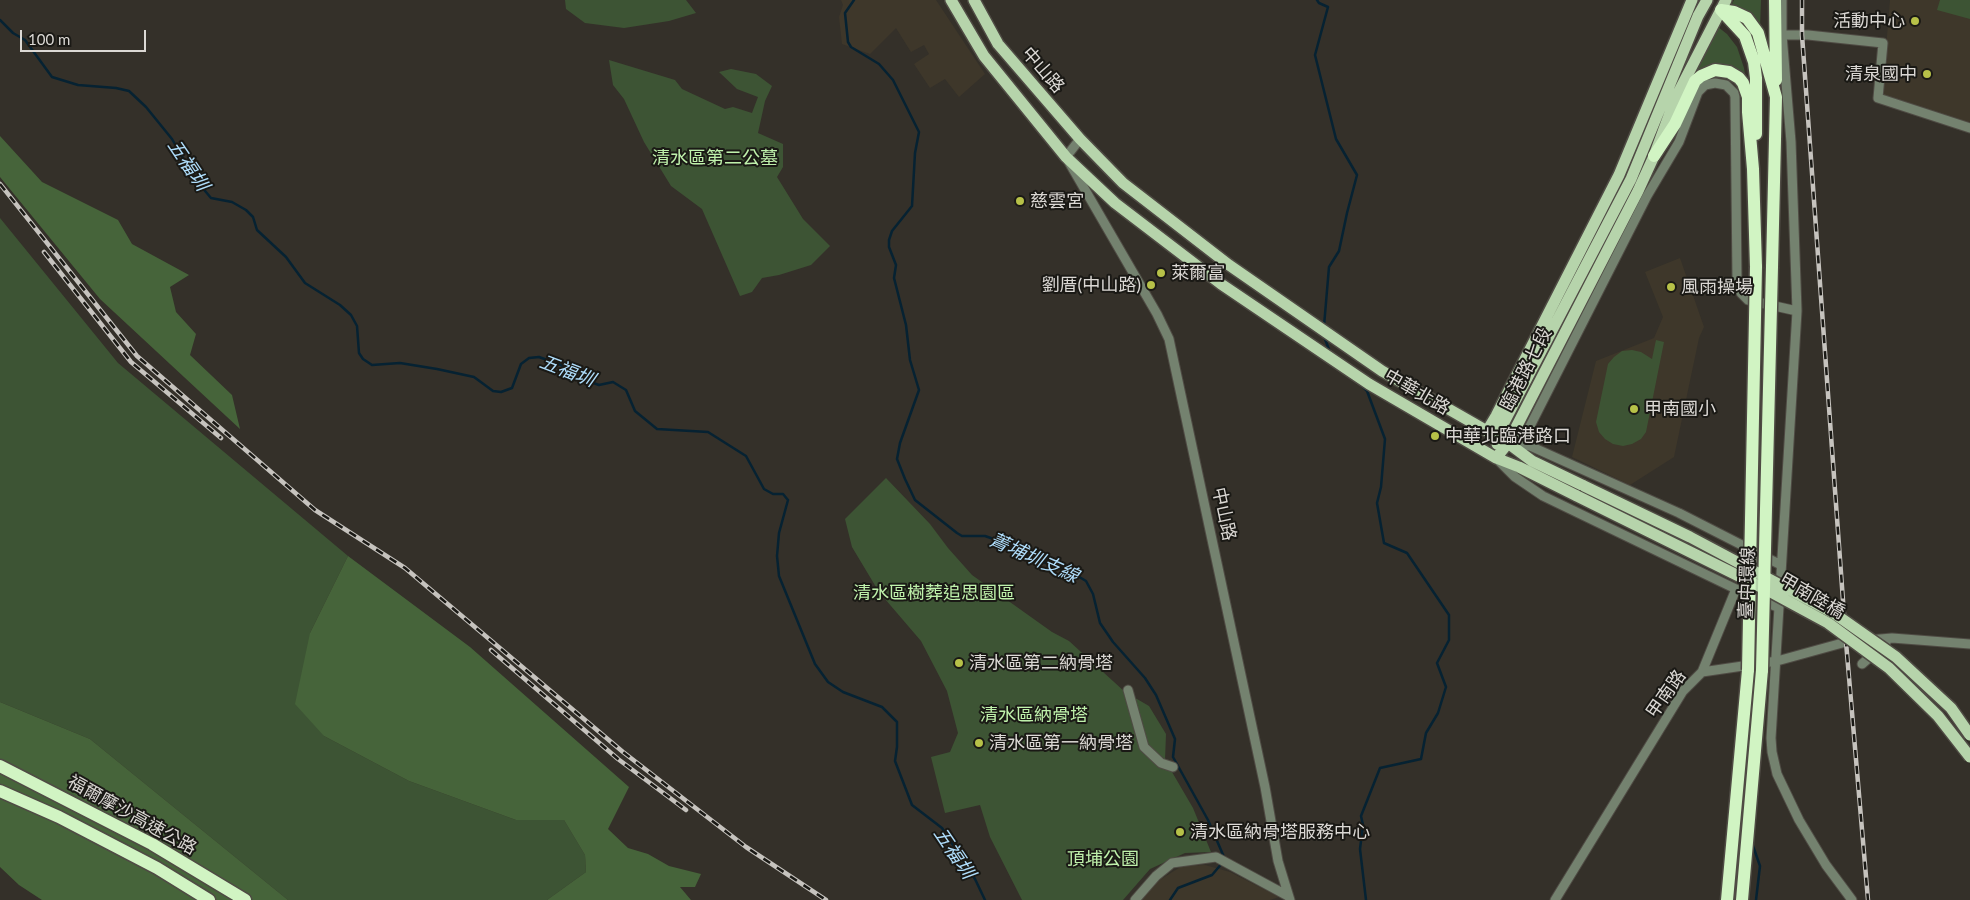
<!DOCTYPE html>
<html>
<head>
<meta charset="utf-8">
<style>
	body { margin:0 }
	#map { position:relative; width:1970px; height:900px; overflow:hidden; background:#343029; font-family:Lato,sans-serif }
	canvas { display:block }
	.scale { position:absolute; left:20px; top:30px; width:126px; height:22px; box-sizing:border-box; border:2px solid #dbd8d4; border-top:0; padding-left:6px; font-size:15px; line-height:18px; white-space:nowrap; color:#dbd8d4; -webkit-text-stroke:4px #1a1915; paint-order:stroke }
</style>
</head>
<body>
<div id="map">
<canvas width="1970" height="900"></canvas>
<div class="scale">100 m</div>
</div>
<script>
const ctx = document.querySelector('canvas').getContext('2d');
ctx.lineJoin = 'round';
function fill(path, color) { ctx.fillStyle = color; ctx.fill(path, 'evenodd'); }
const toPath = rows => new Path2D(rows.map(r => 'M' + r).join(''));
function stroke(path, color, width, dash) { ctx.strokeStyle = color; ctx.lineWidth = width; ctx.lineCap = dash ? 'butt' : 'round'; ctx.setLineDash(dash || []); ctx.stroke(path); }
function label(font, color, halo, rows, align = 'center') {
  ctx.font = font + ' Lato,"Noto Sans TC",sans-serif'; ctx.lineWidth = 4; ctx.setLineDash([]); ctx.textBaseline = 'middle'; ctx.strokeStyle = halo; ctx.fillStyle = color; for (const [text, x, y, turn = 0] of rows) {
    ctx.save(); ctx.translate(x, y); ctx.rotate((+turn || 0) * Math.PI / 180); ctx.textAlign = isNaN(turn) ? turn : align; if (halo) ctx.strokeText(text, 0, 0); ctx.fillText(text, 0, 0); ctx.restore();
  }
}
fill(toPath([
	[841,0,936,0,985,74,959,97,945,79,930,88,914,64,929,54,924,45,911,52,896,28,870,54,842,44,839,17,843,5],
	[1890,0,1970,0,1970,125,1882,97],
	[1680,258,1704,327,1699,338,1674,457,1630,485,1572,457,1596,361,1654,338,1663,317,1645,272],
	[1205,865,1230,872,1279,897,1270,900,1142,900,1158,881,1182,866]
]), '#3e372a');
fill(toPath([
	[565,0,686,0,696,13,669,21,624,28,585,23,566,9],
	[1734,0,1761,0,1760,29,1754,19,1732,4],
	[1940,0,1970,0,1970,19,1937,10],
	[1718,27,1727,34,1737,47,1744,68,1747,87,1731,69,1688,82],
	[609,60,675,80,682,89,725,109,733,107,752,113,758,97,737,89,719,72,731,69,756,74,772,86,765,101,758,133,783,144,783,167,777,177,803,219,830,246,811,265,779,275,762,278,752,292,740,296,702,209,671,186,644,142,624,99,613,85],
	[0,218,118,363,348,556,310,633,324,736,409,781,516,820,564,820,585,855,586,872,547,900,288,900,90,739,0,702],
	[1656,340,1664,342,1646,432,1641,439,1632,444,1623,446,1613,444,1605,439,1599,432,1596,422,1608,364,1614,357,1622,351,1632,350,1641,352,1652,359],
	[886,478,930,524,948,548,972,575,1052,632,1069,641,1125,692,1149,706,1166,734,1165,760,1193,808,1211,852,1185,853,1150,869,1123,900,1022,900,990,837,980,805,945,813,931,757,950,752,958,733,947,691,921,641,879,592,852,547,845,519]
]), '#3d5434');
fill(toPath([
	[0,136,42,182,118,220,132,244,189,275,170,287,176,312,196,334,190,355,232,395,240,429,100,299,0,177],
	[348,556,470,647,629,787,608,829,628,848,648,854,669,866,701,874,695,887,680,887,691,900,547,900,586,872,585,855,564,820,516,820,409,781,324,736,295,704,310,633],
	[0,702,90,739,288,900,42,900,19,885,0,867]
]), '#46643a');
stroke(toPath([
	[854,0,845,13,848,42,851,47,879,64,893,80,919,132,915,153,912,206,892,231,889,240,889,247,896,265,894,278,906,325,910,360,919,390,900,443,897,459,905,479,915,500,957,533,962,536,985,536,1011,545,1021,554,1071,572,1086,581,1093,594,1100,623,1113,642,1145,678,1156,695,1175,739,1173,757,1208,820,1224,857],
	[1317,0,1319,3,1328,7,1315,55,1336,139,1357,175,1347,213,1339,251,1329,267,1324,326],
	[0,20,13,33,25,40,52,77,78,85,116,88,129,91,146,107,172,139,195,179,211,198,232,202,246,210,253,217,257,230,286,257,305,283,340,305,351,315,357,326,359,353,363,359,372,365,400,363,437,369,474,377,493,391,501,392,512,388,521,364,529,358,539,357,561,365,576,377,599,385,613,382,626,390,635,411,657,429,708,432,746,456,764,489,773,494,783,494,788,500,779,533,777,556,779,576,815,664,828,682,843,692,882,707,897,722,897,747,895,761,912,805,942,828,975,879,985,900],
	[1323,334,1330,352],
	[1361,385,1367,391,1385,439,1381,487,1377,503,1384,543,1407,553,1449,615,1449,640,1437,663,1446,687,1438,713,1426,733,1421,759,1380,768,1361,816,1363,825,1360,849,1366,900],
	[1752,843,1760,866,1756,900],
	[1170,900,1178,888,1212,875,1223,862]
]), '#062232', 2.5);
const minor = toPath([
	[1782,0,1782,35,1791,142,1797,311,1771,738,1772,752,1777,774,1799,820,1826,865,1852,900],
	[1782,35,1808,35,1883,43,1878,98,1970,128],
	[1080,139,1066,157,1157,314,1169,339,1265,787,1278,861,1290,900],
	[1509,442,1527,432,1647,196,1679,142,1698,92,1705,85,1715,83,1726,85,1734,93,1735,97,1737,279,1741,293,1748,300,1797,311],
	[1509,443,1530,446,1679,513,1781,565],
	[1498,460,1515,477,1543,496,1736,589,1779,608],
	[1862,664,1886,643],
	[1702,672,1736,589],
	[1128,690,1144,747,1161,763,1173,767],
	[1135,900,1156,876,1172,863,1216,857,1288,896],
	[1555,900,1683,691,1702,672,1777,661,1846,642,1892,638,1970,644]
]);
const major = toPath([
	[951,0,984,56,1066,157,1115,203,1221,284,1369,384,1496,458,1519,467,1577,496],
	[974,0,998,44,1080,139,1123,183,1229,265,1382,371,1508,443,1532,461,1584,486],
	[1487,431,1496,416,1619,175,1692,0],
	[1497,444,1497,436,1513,405,1631,179,1698,16,1707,0],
	[1496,458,1508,443,1638,191,1654,156,1676,97,1726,0]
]);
const highway = toPath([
	[1775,0,1776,80],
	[1721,10,1734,12,1747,18,1758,33,1776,97,1772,267],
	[1721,10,1745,36,1754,62,1756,78,1756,134],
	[1654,156,1675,124,1695,81,1701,76,1715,70,1729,72,1739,78,1743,83,1748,97,1748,112,1753,169,1756,267],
	[0,766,152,844,245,900],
	[0,791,59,817,157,868,209,900],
	[1727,900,1748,670],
	[1742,900,1762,670]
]);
stroke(minor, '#4f4b44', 11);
stroke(major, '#4f4b44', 14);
stroke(highway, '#4f4b44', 15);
stroke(minor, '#74826f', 9);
stroke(major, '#b6d4ab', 11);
stroke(highway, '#d1f4c3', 12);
const rail = toPath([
	[1802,0,1802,35,1846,642,1868,900],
	[0,184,137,356,315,510,405,568,623,752,746,847,826,900],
	[44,252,131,362,221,438],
	[491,650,618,759,686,810]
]);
stroke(rail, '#c6c3be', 4.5);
stroke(rail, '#1a1915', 2.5, [8]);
const majorBridge = toPath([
	[1584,486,1690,537,1835,614,1896,657,1951,708,1970,735],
	[1577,496,1767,590,1828,623,1889,668,1938,716,1970,757]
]);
const highwayBridge = toPath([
	[1748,670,1756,267],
	[1762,670,1772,267]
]);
stroke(majorBridge, '#4f4b44', 14, []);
stroke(highwayBridge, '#4f4b44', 15, []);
stroke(majorBridge, '#b6d4ab', 11);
stroke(highwayBridge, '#d1f4c3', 12);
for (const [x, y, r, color] of [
	[1915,21,5,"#b7c148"],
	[1927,74,5,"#b7c148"],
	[1020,201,5,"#b7c148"],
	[1161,273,5,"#b7c148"],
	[1151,285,5,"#b7c148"],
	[1671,287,5,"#b7c148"],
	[1634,409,5,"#b7c148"],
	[1435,436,5,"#b7c148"],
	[959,663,5,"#b7c148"],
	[979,743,5,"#b7c148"],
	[1180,832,5,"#b7c148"]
]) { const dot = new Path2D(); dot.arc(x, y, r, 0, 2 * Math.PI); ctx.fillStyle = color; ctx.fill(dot); stroke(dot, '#1a1915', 2); }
label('18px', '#dbd8d4', '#1a1915', [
	["活動中心",1905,21,"right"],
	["清泉國中",1917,74,"right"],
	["慈雲宮",1030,201],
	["萊爾富",1171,273],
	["劉厝(中山路)",1141,285,"right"],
	["風雨操場",1681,287],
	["甲南國小",1644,409],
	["中華北臨港路口",1445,436],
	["清水區第二納骨塔",969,663],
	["清水區第一納骨塔",989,743],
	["清水區納骨塔服務中心",1190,832]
], 'left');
label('18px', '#dbd8d4', '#1a1915', [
	["中山路",1043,70,49],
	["臨港路七段",1526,369,-63],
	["中華北路",1417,392,30],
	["中山路",1224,514,78],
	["臺中環線",1747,583,-88],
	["甲南陸橋",1812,596,30],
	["甲南路",1666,694,-55],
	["福爾摩沙高速公路",132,815,29]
]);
label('18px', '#bff1ab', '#1a1915', [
	["清水區第二公墓",715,158],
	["清水區樹葬追思園區",934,593],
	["清水區納骨塔",1034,715],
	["頂埔公園",1103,859]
]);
label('italic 19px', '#aedcfa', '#1a1915', [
	["五福圳",188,165,56],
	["五福圳",567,371,21],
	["菁埔圳支線",1034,558,24],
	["五福圳",954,853,56]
]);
</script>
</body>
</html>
